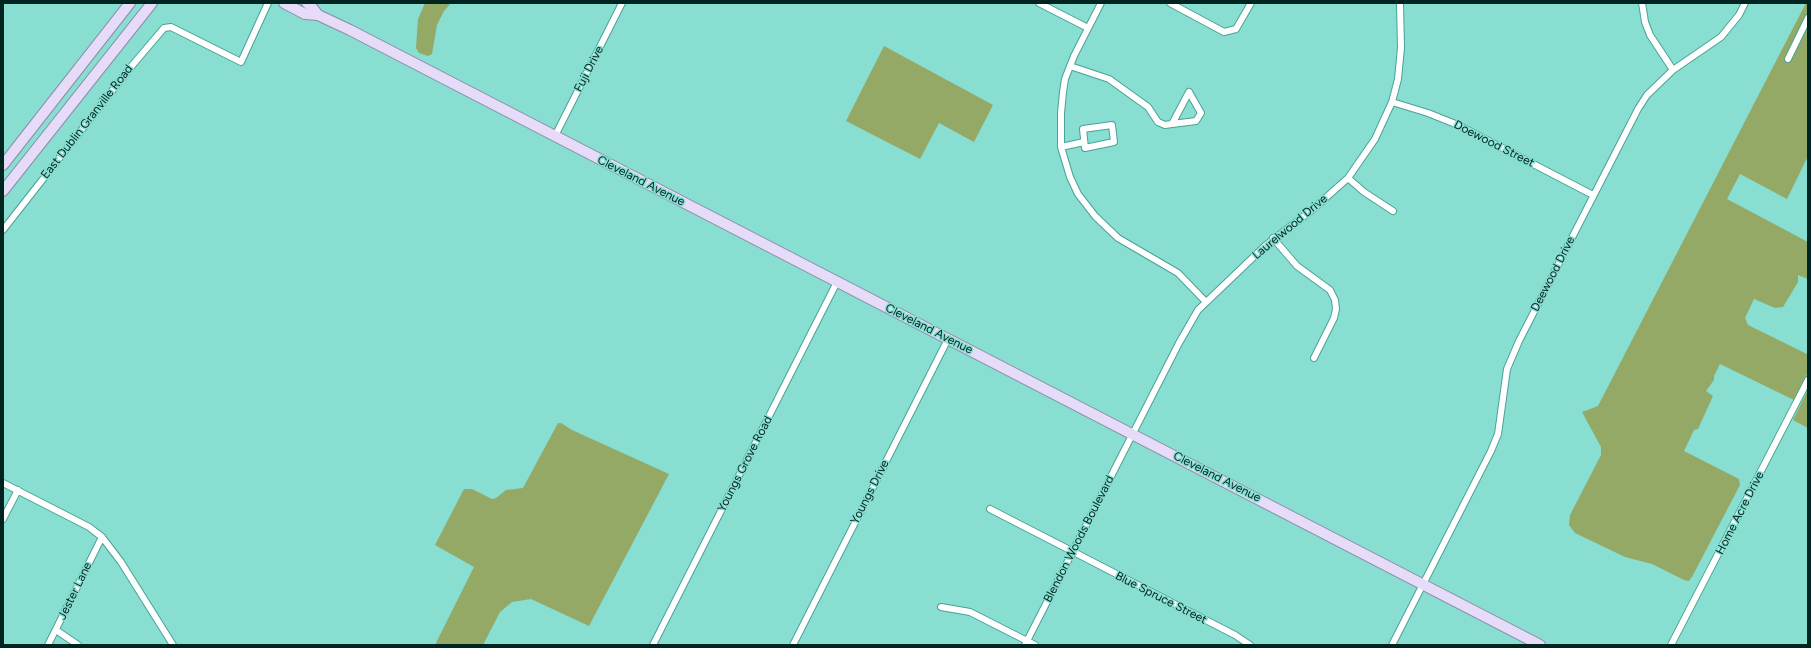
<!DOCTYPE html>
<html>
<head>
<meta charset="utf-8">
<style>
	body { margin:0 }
	#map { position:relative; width:1811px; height:648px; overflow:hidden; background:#87ded1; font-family:Figtree,sans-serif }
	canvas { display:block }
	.frame { position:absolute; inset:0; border:4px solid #002521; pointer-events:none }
</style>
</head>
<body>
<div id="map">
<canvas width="1811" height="648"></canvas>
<div class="frame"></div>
</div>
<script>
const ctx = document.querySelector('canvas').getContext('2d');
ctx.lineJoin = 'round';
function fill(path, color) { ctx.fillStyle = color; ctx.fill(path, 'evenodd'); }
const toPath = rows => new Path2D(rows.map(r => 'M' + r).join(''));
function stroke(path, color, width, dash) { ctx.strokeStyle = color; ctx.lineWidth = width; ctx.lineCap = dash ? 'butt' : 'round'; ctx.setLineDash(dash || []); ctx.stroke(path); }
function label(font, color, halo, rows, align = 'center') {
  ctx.font = font + ' Figtree,sans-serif'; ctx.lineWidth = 3; ctx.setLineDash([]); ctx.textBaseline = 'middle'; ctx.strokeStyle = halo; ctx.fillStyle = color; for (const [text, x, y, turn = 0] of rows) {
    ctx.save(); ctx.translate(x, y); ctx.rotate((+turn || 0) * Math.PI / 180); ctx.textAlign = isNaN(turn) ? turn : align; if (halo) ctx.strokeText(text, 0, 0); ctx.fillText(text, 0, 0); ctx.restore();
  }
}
fill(toPath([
	[425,3,451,3,444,11,437,25,432,54,428,56,419,53,416,48,418,19],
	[1806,3,1808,3,1808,156,1787,199,1740,174,1727,199,1808,242,1808,279,1798,275,1798,282,1783,307,1775,308,1754,299,1745,318,1748,325,1807,354,1808,372,1794,400,1720,364,1714,376,1714,380,1706,391,1713,396,1698,429,1694,430,1684,451,1739,479,1740,485,1692,577,1689,581,1684,580,1652,564,1625,557,1575,533,1569,525,1570,515,1601,455,1601,447,1582,412,1598,406],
	[884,46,993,105,974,142,939,123,920,159,846,121],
	[1808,390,1808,428,1793,420],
	[558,423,561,423,572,430,669,474,589,626,531,599,512,602,500,612,483,645,435,645,474,567,435,545,464,489,472,489,492,499,496,498,506,490,523,488]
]), '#94a966');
const street = toPath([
	[1039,3,1088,28],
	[1101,3,1074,56,1065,79,1063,92,1061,113,1061,147,1070,177,1078,194,1095,216,1118,238,1178,273,1206,302],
	[1170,3,1224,32,1236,29,1251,3],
	[1642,3,1645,22,1650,35,1673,70],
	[1788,59,1808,18],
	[1070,66,1109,79,1148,107,1158,122,1165,125,1172,124],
	[1189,92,1201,113,1196,121,1172,124,1189,92],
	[1392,102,1428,113,1458,125,1593,195],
	[1112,125,1114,142,1085,148,1083,129,1112,125],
	[555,136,622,3],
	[1061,147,1084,142],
	[1348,178,1364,192,1393,211],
	[3,230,130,68,164,28,171,27,241,62,268,3],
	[1273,238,1297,266,1330,290,1335,300,1336,309,1334,318,1314,358],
	[3,483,89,527,102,537,121,562,173,645],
	[990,509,1235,635,1250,645],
	[3,519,18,490],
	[941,607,970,612,1035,645],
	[56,630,78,645],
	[48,645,102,537],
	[653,645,837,282],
	[793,645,948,339],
	[1025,645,1179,343,1198,310,1265,246,1312,210,1348,178,1375,139,1392,102,1398,79,1401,48,1400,3],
	[1392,645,1491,451,1498,434,1507,369,1519,341,1638,109,1647,95,1673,70,1721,37,1739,15,1745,3],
	[1671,645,1808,380]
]);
const primary = toPath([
	[284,3,305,14,318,15,350,30,1540,645],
	[307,3,311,6,318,15],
	[3,165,130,3],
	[3,191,152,3]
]);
stroke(street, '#4aa296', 8);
stroke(primary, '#8b8caa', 12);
stroke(street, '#fff', 6);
stroke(primary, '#e6dbf8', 10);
label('12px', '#002521', '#87ded1', [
	["Fuji Drive",589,69,-63],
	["East Dublin Granville Road",87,122,-52],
	["Doewood Street",1494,144,27],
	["Cleveland Avenue",641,181,27],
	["Laurelwood Drive",1290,227,-40],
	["Deewood Drive",1553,274,-63],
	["Cleveland Avenue",929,329,27],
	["Youngs Grove Road",745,464,-63],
	["Cleveland Avenue",1217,477,27],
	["Youngs Drive",870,492,-63],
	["Home Acre Drive",1740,513,-63],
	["Blendon Woods Boulevard",1079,539,-63],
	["Jester Lane",75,591,-64],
	["Blue Spruce Street",1161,598,27]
]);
</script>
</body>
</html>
